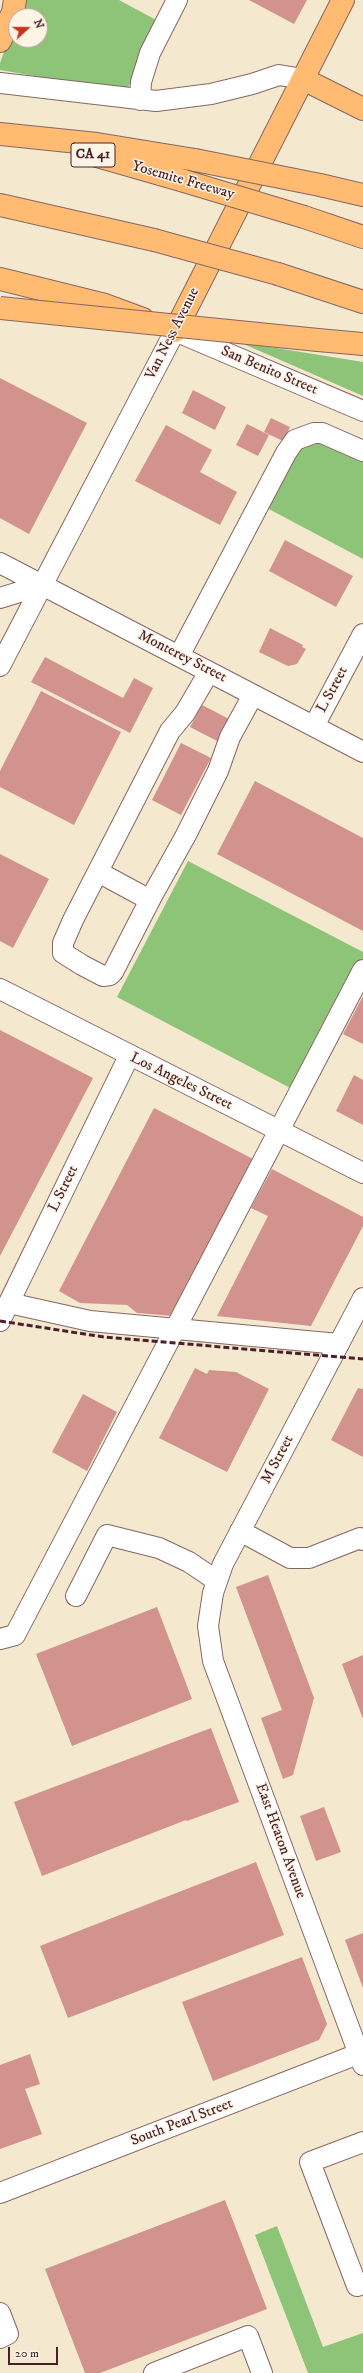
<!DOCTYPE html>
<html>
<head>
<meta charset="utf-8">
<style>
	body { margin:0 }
	#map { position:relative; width:363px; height:2373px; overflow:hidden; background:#f4e9cf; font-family:"IM FELL DW Pica",serif }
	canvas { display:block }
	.north { position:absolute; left:8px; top:8px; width:40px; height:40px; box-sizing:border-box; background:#fcf5e5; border:1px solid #b59f9b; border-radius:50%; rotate:69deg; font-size:11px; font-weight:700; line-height:16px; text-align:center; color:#4a1f2b }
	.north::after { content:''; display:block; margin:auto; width:14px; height:18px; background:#c8321e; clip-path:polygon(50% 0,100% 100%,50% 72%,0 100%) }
	.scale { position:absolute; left:8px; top:2347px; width:50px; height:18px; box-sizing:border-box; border:2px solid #4a1f2b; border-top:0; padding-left:5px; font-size:12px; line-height:14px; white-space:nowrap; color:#4a1f2b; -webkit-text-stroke:3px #fcf5e5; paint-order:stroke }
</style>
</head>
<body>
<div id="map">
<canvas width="363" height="2373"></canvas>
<div class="north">N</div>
<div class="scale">20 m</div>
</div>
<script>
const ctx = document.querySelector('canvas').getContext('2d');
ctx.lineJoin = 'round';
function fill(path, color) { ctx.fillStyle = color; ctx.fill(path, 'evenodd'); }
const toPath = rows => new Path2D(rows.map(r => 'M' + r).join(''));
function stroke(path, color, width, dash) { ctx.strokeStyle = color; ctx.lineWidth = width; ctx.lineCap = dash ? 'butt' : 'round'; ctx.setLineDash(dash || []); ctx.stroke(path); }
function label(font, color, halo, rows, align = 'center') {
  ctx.font = font + ' "IM FELL DW Pica",serif'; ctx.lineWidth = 3; ctx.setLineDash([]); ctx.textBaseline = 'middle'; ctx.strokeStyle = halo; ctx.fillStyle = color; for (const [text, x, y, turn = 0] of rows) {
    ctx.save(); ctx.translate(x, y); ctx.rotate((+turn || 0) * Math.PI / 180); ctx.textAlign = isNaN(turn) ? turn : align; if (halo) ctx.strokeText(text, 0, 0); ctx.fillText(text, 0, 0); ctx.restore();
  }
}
fill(toPath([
	[23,0,119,0,158,21,126,92,0,70,0,63,16,19,16,40,40,40,40,16,17,16],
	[239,342,363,362,363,396],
	[309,438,363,457,363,559,265,507,291,451],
	[188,861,363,952,363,958,294,1090,117,997],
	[277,2226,323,2347,363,2333,363,2373,308,2373,255,2235]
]), '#8dc477');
fill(toPath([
	[249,0,307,0,294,24],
	[0,378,87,423,29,534,0,518],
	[193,390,226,407,215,430,182,413],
	[271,418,290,427,283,441,264,432],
	[247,424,269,435,258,456,236,445],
	[166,425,212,450,200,472,237,492,220,525,135,481],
	[285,540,353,576,336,607,269,571],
	[270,628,303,645,302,647,306,649,297,664,288,666,259,652],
	[45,657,123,698,134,678,153,688,130,733,31,682],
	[41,691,121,732,74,825,0,787,0,771],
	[202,705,231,720,219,742,190,727],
	[181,743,211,758,181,815,152,800],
	[255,781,363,838,363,931,217,854],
	[0,854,49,879,13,948,0,941],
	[363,996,363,1044,343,1034],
	[0,1030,93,1078,0,1256],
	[354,1075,363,1080,363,1125,336,1111],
	[154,1108,253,1159,173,1316,137,1313,127,1305,80,1303,59,1291],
	[272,1169,363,1217,363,1226,311,1326,217,1316,268,1216,251,1208],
	[195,1368,207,1374,209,1370,236,1372,269,1389,227,1472,159,1438],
	[358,1388,363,1389,363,1457,331,1440],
	[83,1394,117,1412,87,1471,52,1452],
	[268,1575,314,1698,293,1775,283,1779,261,1718,282,1710,236,1587],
	[157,1607,192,1699,72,1746,36,1654],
	[363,1655,363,1719,342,1664],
	[211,1728,239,1802,187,1821,186,1820,42,1876,14,1802],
	[324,1807,341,1852,316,1861,300,1816],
	[256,1862,284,1935,68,2018,40,1946],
	[363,1933,363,1988,345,1940],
	[302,1957,327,2024,319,2040,213,2081,182,2002],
	[30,2054,40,2084,25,2089,42,2134,0,2149,0,2065],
	[225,2200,267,2309,100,2373,85,2373,45,2269]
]), '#d2938e');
const minor = toPath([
	[0,83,156,101,211,94,252,84,279,75,303,79],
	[140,100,141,82,150,53,177,0],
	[0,563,363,752],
	[0,598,42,585],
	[179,656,286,453,295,440,314,433,322,433,363,451],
	[0,666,175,331,363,411],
	[209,672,185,713,170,731,73,920,63,943,63,953,82,965,103,976,110,975,113,972,152,896,186,835,218,771,230,737,253,695],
	[314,726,363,634],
	[98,872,150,900],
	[0,989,363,1173],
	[363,1298,223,1564,213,1593,208,1626,213,1661,363,2065],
	[9,1303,90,1321,339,1344],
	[0,1321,129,1056],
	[240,1531,290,1558,309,1558,360,1538,363,1540],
	[76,1596,107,1535,159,1548,189,1562,217,1581],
	[0,1639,15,1635,363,970],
	[363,2142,310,2162,357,2286,363,2284],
	[0,2193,363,2052],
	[0,2313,8,2334,0,2338],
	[154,2373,248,2336,262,2373]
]);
const major = toPath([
	[175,331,343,0]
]);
const highway = toPath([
	[0,41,13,12,15,0],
	[303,79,363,109],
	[0,134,97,144,195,160],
	[97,156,184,181],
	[320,185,363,195],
	[0,205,154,240],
	[304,217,363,237],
	[278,274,363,302],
	[0,279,105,305,143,319],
	[318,340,363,344]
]);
stroke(minor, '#866664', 22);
stroke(major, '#866664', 24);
stroke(highway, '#866664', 24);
stroke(minor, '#fff', 20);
stroke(major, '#ffbb71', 22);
stroke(highway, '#ffbb71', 22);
stroke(toPath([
	[0,1321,104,1337,363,1359]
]), '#4a1f2b', 3, [6, 3]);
const highwayBridge = toPath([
	[195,160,320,185],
	[184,181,304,217],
	[154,240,278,274],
	[0,308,318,340]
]);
stroke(highwayBridge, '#866664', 24, []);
stroke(highwayBridge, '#ffbb71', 22);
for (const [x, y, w] of [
	[93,155,44]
]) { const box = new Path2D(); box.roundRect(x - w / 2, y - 12, w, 24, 3); ctx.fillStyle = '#fcf5e5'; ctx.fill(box); stroke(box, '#4a1f2b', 1); }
label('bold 14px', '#4a1f2b', null, [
	["CA 41",93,155]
]);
label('15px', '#4a1f2b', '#fcf5e5', [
	["Yosemite Freeway",183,181,16],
	["Van Ness Avenue",173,334,-63],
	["San Benito Street",269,371,23],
	["Monterey Street",182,657,27],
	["L Street",333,690,-62],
	["Los Angeles Street",181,1082,26],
	["L Street",64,1189,-64],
	["M Street",278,1460,-62],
	["East Heaton Avenue",280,1841,70],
	["South Pearl Street",182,2123,-21]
]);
</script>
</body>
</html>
